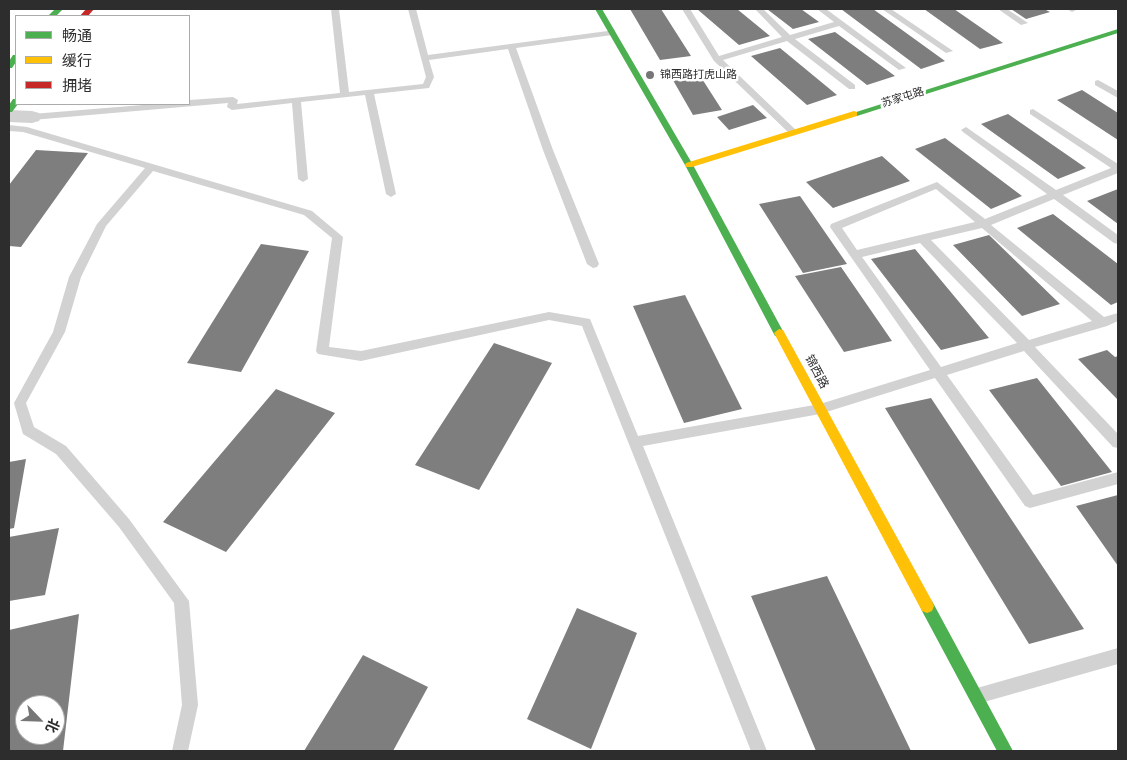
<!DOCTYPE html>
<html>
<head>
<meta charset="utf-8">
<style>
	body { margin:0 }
	#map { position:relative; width:1127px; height:760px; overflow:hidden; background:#fff; font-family:Roboto,"Noto Sans SC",sans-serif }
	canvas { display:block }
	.frame { position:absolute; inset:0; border:10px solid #2d2d2d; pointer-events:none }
	.legend { position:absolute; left:15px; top:15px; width:175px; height:90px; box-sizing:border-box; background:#fff; border:1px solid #ababab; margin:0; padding:6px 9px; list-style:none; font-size:15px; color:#2d2d2d }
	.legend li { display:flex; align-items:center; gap:10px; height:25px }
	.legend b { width:25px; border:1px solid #ababab }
	.north { position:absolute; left:15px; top:695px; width:50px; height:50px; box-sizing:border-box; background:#fff; border:1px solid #ababab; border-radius:50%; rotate:114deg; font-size:14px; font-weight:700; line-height:20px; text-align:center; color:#2d2d2d }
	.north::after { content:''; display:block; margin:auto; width:18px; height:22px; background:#767676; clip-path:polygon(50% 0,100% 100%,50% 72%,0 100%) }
</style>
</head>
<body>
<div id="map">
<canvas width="1127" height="760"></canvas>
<div class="frame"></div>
<ul class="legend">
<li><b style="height:6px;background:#4caf50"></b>畅通</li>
<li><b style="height:6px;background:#ffc107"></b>缓行</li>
<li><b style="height:6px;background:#c62828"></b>拥堵</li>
</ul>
<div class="north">北</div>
</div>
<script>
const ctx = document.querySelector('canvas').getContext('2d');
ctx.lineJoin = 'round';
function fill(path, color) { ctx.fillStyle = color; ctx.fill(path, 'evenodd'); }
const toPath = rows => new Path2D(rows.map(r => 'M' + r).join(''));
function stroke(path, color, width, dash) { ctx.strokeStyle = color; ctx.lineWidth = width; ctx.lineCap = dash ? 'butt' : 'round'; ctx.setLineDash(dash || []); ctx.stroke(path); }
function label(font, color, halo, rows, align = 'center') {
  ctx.font = font + ' Roboto,"Noto Sans SC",sans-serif'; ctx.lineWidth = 5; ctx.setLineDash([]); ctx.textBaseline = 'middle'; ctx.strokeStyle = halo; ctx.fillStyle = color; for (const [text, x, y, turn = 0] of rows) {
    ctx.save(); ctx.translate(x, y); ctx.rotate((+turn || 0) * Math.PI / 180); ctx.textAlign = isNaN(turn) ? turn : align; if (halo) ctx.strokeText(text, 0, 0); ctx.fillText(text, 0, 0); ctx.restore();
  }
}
fill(toPath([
	[630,9,661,9,691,56,660,60],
	[697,9,737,9,770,36,739,45],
	[767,9,801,9,819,22,793,29],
	[841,9,873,9,945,61,921,69],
	[924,9,954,9,1003,43,980,49],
	[1011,9,1044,9,1050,12,1026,19],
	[835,32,895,76,867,85,808,39],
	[780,48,837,95,807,105,751,56],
	[697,71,722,110,693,115,670,75],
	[1082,90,1118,113,1118,140,1057,100],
	[753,105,767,118,729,130,717,117],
	[1008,114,1086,168,1058,179,981,124],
	[945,138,1022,196,991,209,915,149],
	[36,150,88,153,21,247,9,246,9,185],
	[882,156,910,181,833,208,806,182],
	[1118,189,1118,224,1087,201],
	[800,196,847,264,803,273,759,204],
	[1053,214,1118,264,1118,302,1111,305,1017,228],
	[989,235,1060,304,1022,316,953,245],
	[261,244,309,251,241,372,187,363],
	[915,249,989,338,941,350,871,259],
	[841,267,892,341,844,352,795,276],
	[685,295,742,409,684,423,633,306],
	[494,343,552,363,479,490,415,465],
	[1107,350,1115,357,1118,356,1118,400,1078,359],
	[1037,378,1112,472,1061,486,989,390],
	[276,389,335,413,226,552,163,522],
	[931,398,1084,629,1029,644,885,408],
	[26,459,14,528,9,529,9,462],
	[1118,495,1118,566,1076,506],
	[59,528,45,595,9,601,9,537],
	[827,576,911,751,816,751,751,596],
	[577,608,637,633,591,749,527,719],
	[79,614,63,751,9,751,9,630],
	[25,705,55,705,55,735,25,735],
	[363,655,428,687,393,751,304,751]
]), '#7e7e7e');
fill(toPath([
	[331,9,339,9,349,92,423,84,426,77,408,9,416,9,428,55,615,30,615,34,612,35,516,48,553,150,599,264,597,267,593,268,587,264,543,150,508,49,429,60,434,77,429,88,374,94,396,194,391,197,386,194,365,95,301,102,308,179,303,182,298,179,292,103,232,110,227,107,228,103,32,120,27,117,32,114,155,104,189,104,189,100,233,97,238,100,237,104,340,93,331,9],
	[682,9,690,9,719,56,782,37,755,9,763,9,790,35,834,22,817,9,826,9,906,68,899,70,839,26,795,39,855,85,855,89,849,89,787,41,723,60,798,132,793,135,790,134,714,61,682,9],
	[882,9,891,9,953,51,946,53,882,9],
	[998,9,1007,9,1028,23,1021,25,998,9],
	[1067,9,1075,9,1076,10,1072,12,1067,9],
	[1098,80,1118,91,1118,98,1095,85,1095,81,1098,80],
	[1033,109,1118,164,1118,173,1063,195,1118,235,1118,244,1114,243,1054,199,991,225,1104,317,1118,313,1118,321,1107,326,1035,347,1118,434,1118,448,1113,447,1024,351,947,375,1033,495,1118,472,1118,484,1030,508,1025,506,935,378,820,414,643,446,767,751,751,751,582,326,549,320,361,361,318,354,316,351,332,238,304,215,153,171,106,226,81,277,65,332,26,403,34,427,66,446,129,519,189,601,198,705,188,751,172,751,182,705,174,603,119,527,56,454,23,434,14,403,53,332,69,277,97,224,145,168,23,132,9,131,9,125,27,127,312,211,343,237,329,347,361,351,549,312,590,319,638,436,820,404,930,370,830,227,831,224,937,182,985,219,1047,194,963,132,961,130,966,127,1056,190,1111,168,1030,114,1030,110,1033,109],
	[936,189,975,222,857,250,842,228,936,189],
	[982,228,1092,321,1029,340,931,240,982,228],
	[920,243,1017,343,941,367,862,257,920,243],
	[1118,648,1118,664,977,704,971,702,969,696,971,690,977,688,1118,648]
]), '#d2d2d2');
fill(toPath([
	[9,110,32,111,39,113,41,117,39,121,32,123,9,122,9,110]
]), '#d2d2d2');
fill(toPath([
	[55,9,63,9,56,16,48,16,55,9],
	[595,9,602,9,693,165,784,333,783,336,775,336,685,165,595,9],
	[1118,29,1118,33,857,116,851,116,850,114,1118,29],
	[13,55,16,55,16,62,12,68,9,68,9,61,13,55],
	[13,99,16,99,16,104,18,104,12,112,9,112,9,105,13,99],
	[927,599,932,601,1013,751,997,751,922,611,920,606,922,601,927,599]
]), '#4caf50');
fill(toPath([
	[854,111,857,112,857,116,692,167,686,167,685,165,686,163,854,111],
	[779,329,783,330,932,601,934,606,932,611,927,613,922,611,774,333,779,329]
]), '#ffc107');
fill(toPath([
	[86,9,94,9,88,16,80,16,86,9]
]), '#c62828');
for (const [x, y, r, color] of [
	[650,75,5,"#767676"]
]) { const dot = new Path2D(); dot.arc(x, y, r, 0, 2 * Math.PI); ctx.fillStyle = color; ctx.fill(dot); stroke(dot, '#fff', 2); }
label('11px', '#2d2d2d', '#fff', [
	["锦西路打虎山路",660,75]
], 'left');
label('11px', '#2d2d2d', '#fff', [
	["苏家屯路",903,98,-17]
]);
label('12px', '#2d2d2d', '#fff', [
	["锦西路",816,372,62]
]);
</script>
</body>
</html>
